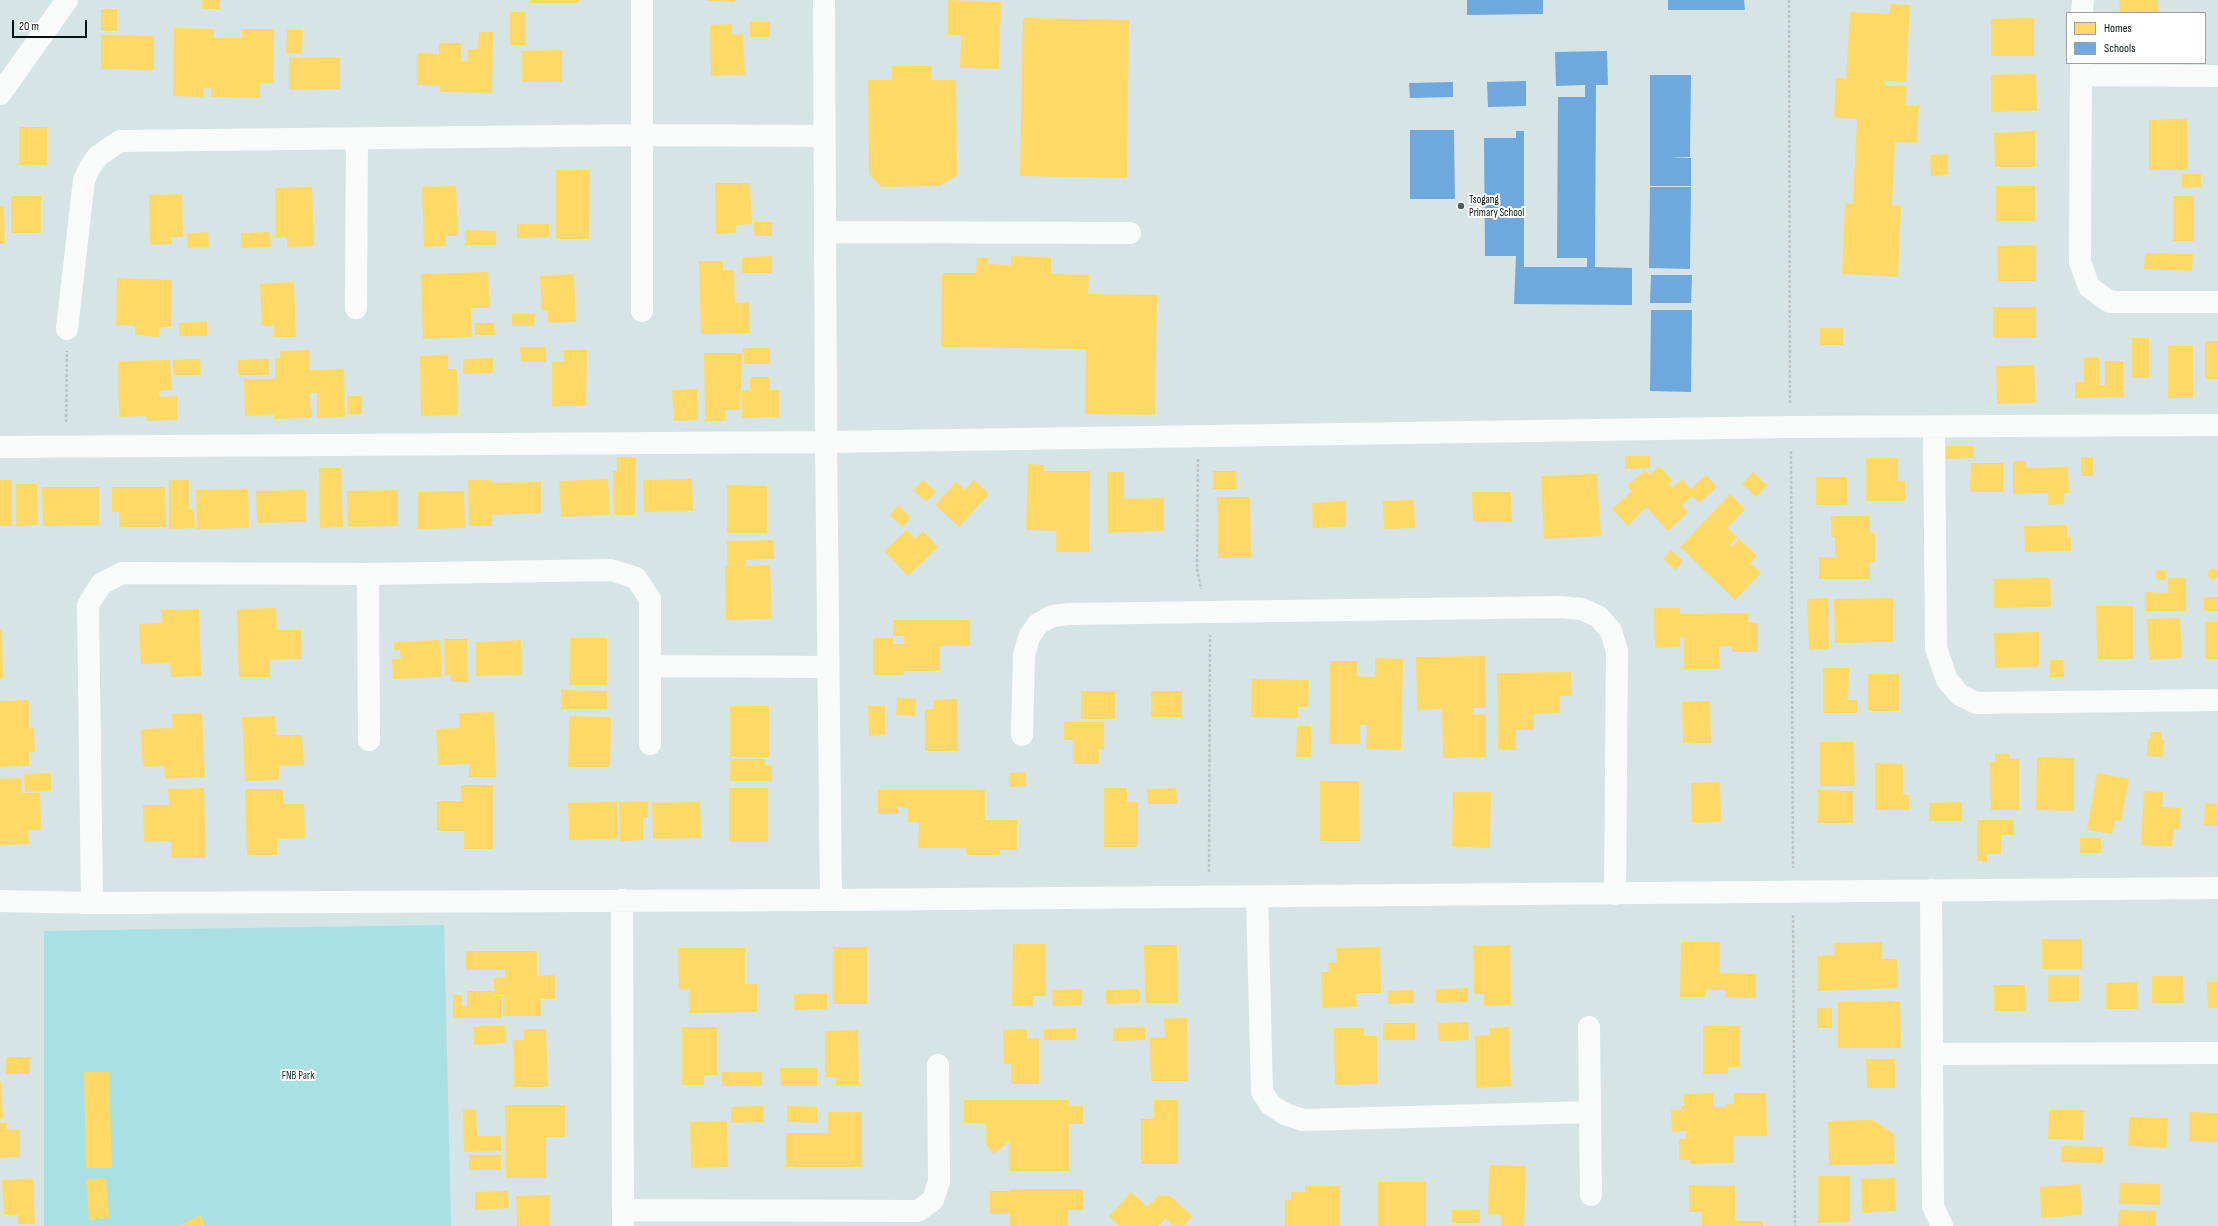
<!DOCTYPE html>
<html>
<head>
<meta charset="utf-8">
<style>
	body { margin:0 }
	#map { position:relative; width:2218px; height:1226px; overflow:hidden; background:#d6e4e6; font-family:"Sofia Sans Condensed",sans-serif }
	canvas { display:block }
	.legend { position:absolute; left:2066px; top:12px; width:140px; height:52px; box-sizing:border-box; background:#fff; border:1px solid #9da0a1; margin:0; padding:5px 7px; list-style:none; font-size:12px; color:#091213 }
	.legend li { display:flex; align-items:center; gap:8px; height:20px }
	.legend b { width:20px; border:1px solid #9da0a1 }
	.scale { position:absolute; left:12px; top:20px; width:75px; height:18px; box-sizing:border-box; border:2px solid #091213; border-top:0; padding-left:5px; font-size:12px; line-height:14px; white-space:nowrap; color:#091213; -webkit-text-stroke:3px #fff; paint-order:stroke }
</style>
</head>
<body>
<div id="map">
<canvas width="2218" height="1226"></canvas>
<ul class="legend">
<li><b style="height:11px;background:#ffd966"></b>Homes</li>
<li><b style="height:11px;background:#6fa8dc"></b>Schools</li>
</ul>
<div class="scale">20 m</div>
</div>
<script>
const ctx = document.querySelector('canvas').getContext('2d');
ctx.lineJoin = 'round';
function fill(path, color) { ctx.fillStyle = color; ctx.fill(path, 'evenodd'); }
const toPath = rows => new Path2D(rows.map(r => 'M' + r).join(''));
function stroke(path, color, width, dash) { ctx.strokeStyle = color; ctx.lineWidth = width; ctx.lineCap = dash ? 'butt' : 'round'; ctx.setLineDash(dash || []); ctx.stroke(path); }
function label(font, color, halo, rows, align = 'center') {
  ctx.font = font + ' "Sofia Sans Condensed",sans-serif'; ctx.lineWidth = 4; ctx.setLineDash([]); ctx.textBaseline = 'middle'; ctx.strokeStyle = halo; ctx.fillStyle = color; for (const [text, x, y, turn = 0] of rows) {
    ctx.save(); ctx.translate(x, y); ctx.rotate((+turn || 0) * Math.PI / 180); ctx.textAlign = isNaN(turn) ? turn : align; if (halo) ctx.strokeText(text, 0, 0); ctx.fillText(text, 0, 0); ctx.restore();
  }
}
fill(toPath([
	[444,925,451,1226,44,1226,44,931]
]), '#a8e0e4');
fill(toPath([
	[202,0,220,0,220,9,202,9],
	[530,0,579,0,579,3,530,3],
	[707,0,735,0,735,2,707,1],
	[948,0,1001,2,999,69,960,68,961,35,948,35],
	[2119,0,2158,0,2159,13,2120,13],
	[1890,4,1910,5,1906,82,1885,81,1885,86,1907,86,1905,106,1919,106,1917,143,1895,142,1892,205,1901,206,1898,277,1842,274,1845,203,1853,204,1857,119,1834,117,1836,78,1846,79,1850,12,1889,14],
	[101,9,117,9,117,31,101,31],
	[510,12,526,12,525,45,510,45],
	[1023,18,1129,20,1127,178,1020,176],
	[2034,18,2034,56,1991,56,1991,19],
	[750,22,770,22,770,37,750,37],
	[732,24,732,35,743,34,745,75,711,76,710,25],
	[174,28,214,29,214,38,242,38,242,29,274,29,273,83,260,83,260,98,211,97,211,88,203,88,203,97,173,96],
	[287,30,303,30,302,54,286,53],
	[479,32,493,32,492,93,440,92,440,86,417,85,417,53,439,54,439,43,461,43,461,61,468,61,468,49,478,49],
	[101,35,154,36,154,70,101,69],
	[562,50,562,82,522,82,521,51],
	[340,57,340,89,289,90,289,58],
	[892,66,931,66,932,80,956,80,957,175,940,186,881,187,869,174,868,80,892,80],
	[2036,74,2037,111,1991,112,1991,75],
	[2187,119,2188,170,2149,170,2149,120],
	[19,127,47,127,47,165,19,165],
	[2035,131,2035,167,1995,167,1994,133],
	[1948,154,1948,175,1931,176,1930,155],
	[556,170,590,170,589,239,556,239],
	[2182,174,2201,174,2201,187,2182,188],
	[715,183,750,183,752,224,736,225,736,233,716,234],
	[456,186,458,236,446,236,446,246,424,247,422,187],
	[1996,186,2035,186,2035,221,1996,221],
	[312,187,314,246,287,247,287,237,276,237,275,188],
	[182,194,183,237,171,237,172,244,150,245,149,195],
	[11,196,41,196,41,233,11,233],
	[2173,196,2194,196,2194,241,2173,241],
	[0,206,4,206,5,244,0,244],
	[754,222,772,222,772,236,754,236],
	[517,224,549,224,549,237,517,238],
	[465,230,496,231,496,245,465,245],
	[208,232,209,247,188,248,187,233],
	[270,232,271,247,241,248,241,233],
	[2036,245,2036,281,1998,281,1997,246],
	[2145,253,2193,254,2192,271,2144,269],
	[772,256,772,273,742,273,742,257],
	[1011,256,1051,257,1051,274,1089,275,1088,294,1157,295,1155,415,1085,414,1086,349,941,347,942,273,976,273,977,258,988,258,988,264,1011,265],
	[699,261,723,261,723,270,734,270,735,303,749,302,750,333,701,334],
	[488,272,490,308,471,308,472,337,423,339,421,274],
	[574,274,576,322,548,323,548,310,542,311,540,276],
	[117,278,172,280,171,327,160,327,159,337,135,335,135,326,116,325],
	[294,282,296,337,274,337,273,326,262,326,260,284],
	[1993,307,2036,307,2036,338,1993,338],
	[512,314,535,314,534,326,512,326],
	[207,322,207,336,179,336,179,323],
	[475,323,494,323,495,335,475,335],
	[1820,328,1843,328,1843,345,1820,345],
	[2132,338,2149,338,2149,378,2132,378],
	[2205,341,2218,341,2218,379,2205,379],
	[2168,346,2193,346,2193,398,2168,398],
	[520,347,546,347,546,362,521,362],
	[743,348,770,348,770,364,744,364],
	[310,350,310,370,344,369,345,417,317,418,317,393,310,393,311,418,274,419,274,415,245,416,244,379,275,379,275,358,280,358,280,351],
	[564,350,587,350,586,406,552,406,552,362,564,362],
	[704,353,742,353,740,410,725,410,725,421,705,421],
	[448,355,448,369,457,369,458,415,421,416,420,356],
	[2099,357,2099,385,2105,385,2105,361,2123,361,2124,397,2075,398,2075,382,2084,382,2084,358],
	[493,358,493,373,463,374,463,359],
	[200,359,201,375,174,375,173,360],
	[269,359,269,375,238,375,238,360],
	[170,360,172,390,159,391,159,397,177,396,177,420,147,421,146,416,119,417,118,361],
	[2034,365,2036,403,1997,404,1996,366],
	[750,377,770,377,770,390,779,390,779,417,742,418,742,391,750,390],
	[697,389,698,420,674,421,672,390],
	[347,396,362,396,362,414,348,415],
	[1943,446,1973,446,1974,458,1944,459],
	[1625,456,1650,456,1650,468,1625,469],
	[617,457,636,457,635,515,614,515,613,471,617,471],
	[2081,457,2093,457,2093,476,2081,476],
	[1866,458,1898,458,1898,481,1905,481,1905,501,1866,501],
	[2013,461,2026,461,2026,468,2068,467,2069,493,2064,493,2064,504,2048,505,2048,493,2013,494],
	[1971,463,2003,463,2003,492,1970,492],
	[1028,464,1044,465,1044,471,1090,471,1089,552,1056,552,1056,531,1026,530],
	[1659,466,1672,480,1669,483,1672,488,1682,479,1690,489,1706,475,1717,487,1699,503,1692,496,1682,505,1688,512,1668,531,1646,507,1628,526,1612,509,1632,491,1627,486,1645,470,1650,475],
	[319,468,341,468,343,527,320,528],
	[1213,471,1236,471,1237,489,1213,489],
	[1107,472,1124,472,1124,499,1164,498,1164,531,1108,533],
	[1753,472,1767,485,1756,497,1742,484],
	[1597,474,1601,536,1544,539,1541,476],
	[1816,477,1847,477,1847,505,1816,505],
	[608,479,610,515,561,517,559,481],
	[692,479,693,511,644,512,643,480],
	[0,480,12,480,12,526,0,526],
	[169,480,189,480,189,509,194,509,195,528,169,529],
	[468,480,492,480,492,483,541,482,541,513,492,515,492,526,469,526],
	[923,480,936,492,926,502,913,490],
	[974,480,989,494,959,527,935,505,956,482,965,490],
	[16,484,37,484,38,525,16,526],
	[727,485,767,486,767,533,727,533],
	[42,487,99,487,99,525,43,526],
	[112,487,165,487,166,527,119,527,119,512,112,512],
	[248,489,249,528,197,529,196,490],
	[305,490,306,522,257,523,256,491],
	[398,490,398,526,348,527,347,491],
	[464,491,465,528,418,529,418,492],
	[1472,492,1511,492,1512,522,1473,522],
	[1730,494,1745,509,1727,528,1737,537,1730,545,1732,547,1739,539,1757,556,1750,563,1761,573,1735,600,1680,547],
	[1217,497,1250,497,1251,558,1218,558],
	[1414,500,1415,528,1384,529,1383,501],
	[1345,501,1346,527,1313,528,1312,503],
	[898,505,911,518,902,527,890,515],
	[1831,516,1870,516,1870,533,1875,533,1875,562,1870,562,1870,579,1819,579,1819,557,1835,557,1835,537,1831,537],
	[2067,525,2067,537,2071,537,2071,551,2025,552,2024,526],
	[907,530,915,539,923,531,938,547,908,576,884,551],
	[773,540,774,559,746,560,746,566,770,565,772,619,726,620,725,566,727,566,727,541],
	[1671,550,1683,561,1675,570,1663,559],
	'2207.5 574a5.5 5.5 0 1 1 11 0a5.5 5.5 0 1 1-11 0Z',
	'2155.5 575a5.5 5.5 0 1 1 11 0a5.5 5.5 0 1 1-11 0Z',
	[2050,578,2051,607,1994,608,1993,579],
	[2168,578,2186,578,2186,611,2145,611,2145,592,2168,593],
	[2204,597,2218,597,2218,611,2204,611],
	[1828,598,1829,649,1809,650,1807,599],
	[1893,598,1893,642,1835,643,1834,599],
	[2096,606,2133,606,2133,659,2097,659],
	[276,608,277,630,301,630,302,659,270,660,270,677,239,677,237,609],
	[1654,608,1680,608,1680,614,1748,613,1749,623,1758,623,1758,652,1732,652,1732,646,1719,646,1720,669,1684,669,1684,637,1680,637,1680,647,1655,648],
	[199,609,201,676,171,677,170,663,141,664,139,624,162,623,161,610],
	[2180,618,2182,658,2149,660,2147,619],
	[893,620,970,620,970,646,940,646,940,671,904,671,904,675,873,675,873,638,893,638,893,644,904,644,904,636,893,636],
	[2205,622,2218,622,2218,659,2205,659],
	[0,629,2,629,3,678,0,678],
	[2039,632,2039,667,1995,668,1994,633],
	[570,638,607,638,607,685,569,685],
	[444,639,467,639,468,682,451,682,451,675,445,676],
	[440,640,442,677,393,679,392,659,401,659,400,650,394,650,394,642],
	[521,640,522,675,476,676,476,642],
	[1485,656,1486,708,1473,708,1473,715,1486,714,1486,757,1443,758,1442,709,1417,710,1416,657],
	[1375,658,1403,659,1401,750,1366,749,1367,725,1360,725,1360,744,1329,744,1330,661,1357,661,1357,676,1375,677],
	[2050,660,2063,660,2064,677,2050,677],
	[1823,668,1849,668,1848,700,1857,700,1857,713,1823,713],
	[1571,672,1572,696,1560,696,1560,713,1534,714,1534,730,1516,730,1516,750,1498,750,1497,673],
	[1868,674,1899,674,1899,711,1868,711],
	[1252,679,1309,680,1308,707,1298,707,1298,718,1251,717],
	[561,690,607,691,607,709,561,709],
	[1081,691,1115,691,1115,719,1081,719],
	[1151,691,1182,691,1182,717,1151,717],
	[897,698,916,699,915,716,896,715],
	[957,699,958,751,925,751,925,709,934,709,933,700],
	[29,700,29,728,34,728,35,752,29,752,29,766,0,767,0,701],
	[1710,701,1711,743,1683,743,1682,702],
	[730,706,769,706,769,757,730,757],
	[868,706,885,706,885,735,869,736],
	[494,712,496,777,469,777,469,764,438,765,436,729,460,728,459,713],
	[202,713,205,777,165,779,164,766,143,767,141,729,173,728,172,714],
	[275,716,276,735,302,735,304,765,279,766,279,780,245,781,242,717],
	[569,716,611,717,610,767,568,767],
	[1064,722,1104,722,1104,749,1099,749,1099,764,1073,764,1073,740,1064,740],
	[1297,726,1311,726,1311,757,1296,757],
	[2151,732,2161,732,2161,740,2164,740,2163,757,2147,756,2147,739,2150,739],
	[1820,742,1854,742,1855,786,1820,786],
	[1995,754,2010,754,2010,759,2019,759,2019,810,1991,810,1990,762,1995,762],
	[2037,757,2074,758,2074,811,2036,810],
	[730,759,765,759,765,765,772,765,772,781,730,781],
	[1875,763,1903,764,1903,795,1909,795,1909,810,1875,810],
	[1025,772,1026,786,1009,787,1009,773],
	[51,773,51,791,25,792,24,774],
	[2097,773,2129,779,2121,821,2115,820,2112,834,2087,830],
	[21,778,22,793,40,793,41,830,28,830,29,844,0,845,0,779],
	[1320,781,1359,781,1360,841,1320,841],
	[1720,782,1721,822,1692,823,1691,783],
	[461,785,493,785,493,849,464,849,464,831,437,831,437,801,461,801],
	[204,788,206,858,172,858,171,841,144,842,143,805,169,805,168,789],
	[729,788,768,788,768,842,729,842],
	[1104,788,1127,788,1127,802,1138,802,1138,847,1104,847],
	[1176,788,1177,804,1148,804,1147,789],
	[245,789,283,789,283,804,304,804,305,838,277,839,277,855,247,855],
	[878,790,985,790,985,820,1017,820,1017,850,1000,850,1000,855,966,855,966,848,918,848,919,822,908,822,908,808,898,807,898,814,878,814],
	[1818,790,1853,791,1853,823,1818,823],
	[2144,791,2163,792,2162,807,2181,808,2179,829,2174,829,2172,847,2141,845],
	[1453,792,1491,792,1490,848,1452,847],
	[2217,800,2218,826,2204,826,2205,803,2217,804],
	[648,801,648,817,643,817,643,840,620,841,619,802],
	[617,802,618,839,569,840,568,803],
	[700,802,701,838,653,839,652,803],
	[1962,802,1962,821,1929,821,1929,803],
	[1977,820,2014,820,2014,835,2001,835,2001,854,1987,854,1987,862,1977,861],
	[2080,838,2101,838,2101,853,2080,853],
	[2042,939,2082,939,2082,969,2042,969],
	[1681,942,1720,942,1720,973,1756,974,1756,998,1725,997,1725,990,1705,990,1705,997,1680,997],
	[1882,942,1882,959,1897,959,1898,988,1818,991,1817,956,1835,955,1834,943],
	[1013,944,1046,944,1046,996,1033,996,1033,1006,1012,1006],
	[1144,945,1177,945,1178,1003,1145,1003],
	[1510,945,1511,1005,1484,1006,1483,994,1474,994,1473,946],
	[833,947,867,947,867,1004,833,1004],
	[1380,947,1381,993,1356,993,1357,1007,1322,1008,1321,972,1329,972,1328,963,1337,962,1336,948],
	[678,948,745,948,745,984,757,984,757,1012,689,1013,689,989,679,990],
	[466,951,537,951,537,976,555,975,555,999,541,999,541,1016,503,1016,503,995,494,995,494,996,502,996,502,1018,453,1018,453,995,462,995,462,1006,467,1006,467,991,494,991,494,978,505,978,505,970,466,970],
	[2048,975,2079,975,2079,1001,2048,1002],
	[2152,976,2183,976,2184,1003,2152,1003],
	[2137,982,2138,1009,2106,1009,2106,983],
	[2207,982,2218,982,2218,1008,2208,1008],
	[1994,985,2025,985,2026,1011,1994,1011],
	[1468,988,1468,1002,1436,1003,1436,989],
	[1082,989,1082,1005,1053,1006,1052,990],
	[1139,989,1139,1003,1106,1004,1106,990],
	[1413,990,1414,1003,1388,1004,1387,991],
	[827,993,827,1009,794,1010,794,994],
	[1900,1001,1901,1048,1838,1048,1838,1002],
	[1817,1008,1832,1008,1832,1028,1817,1028],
	[1187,1018,1188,1081,1151,1081,1150,1038,1165,1037,1164,1019],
	[1468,1022,1469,1040,1439,1041,1438,1023],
	[1383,1023,1415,1023,1415,1040,1383,1040],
	[505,1025,506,1043,474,1045,473,1027],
	[1703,1026,1740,1026,1740,1067,1728,1067,1728,1074,1703,1074],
	[682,1027,717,1027,717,1075,704,1075,704,1085,682,1085],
	[1145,1027,1145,1040,1113,1041,1113,1028],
	[1509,1027,1511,1086,1476,1088,1475,1036,1489,1035,1489,1028],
	[1076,1028,1076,1040,1044,1040,1044,1029],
	[1334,1028,1364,1028,1364,1036,1377,1036,1377,1084,1335,1085],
	[524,1029,546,1029,548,1087,514,1087,513,1040,524,1040],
	[1027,1029,1027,1039,1039,1038,1039,1084,1011,1084,1011,1064,1004,1064,1003,1030],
	[858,1030,859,1085,836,1085,836,1077,825,1077,825,1031],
	[6,1057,30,1057,30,1074,6,1074],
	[1866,1059,1895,1059,1895,1088,1867,1088],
	[780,1068,817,1068,817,1086,781,1086],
	[84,1072,109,1072,112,1168,86,1168],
	[722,1072,762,1072,762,1086,722,1086],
	[1,1081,3,1119,0,1119,0,1082],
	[1713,1093,1713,1107,1725,1107,1725,1104,1734,1104,1734,1093,1766,1093,1767,1136,1734,1136,1734,1163,1690,1164,1690,1160,1679,1160,1679,1139,1686,1139,1686,1131,1672,1132,1671,1110,1681,1110,1681,1106,1684,1106,1684,1094],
	[964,1100,1069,1100,1069,1106,1083,1106,1083,1124,1069,1124,1069,1171,1009,1171,1009,1141,994,1154,986,1145,986,1123,964,1123],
	[1154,1100,1178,1100,1178,1164,1141,1164,1141,1119,1154,1119],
	[505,1105,565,1105,565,1137,546,1137,546,1178,506,1178],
	[763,1106,764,1122,731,1123,731,1107],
	[787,1106,817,1107,817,1123,787,1122],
	[476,1109,477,1136,501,1136,501,1151,464,1152,463,1110],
	[2049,1110,2084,1110,2083,1140,2048,1139],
	[828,1112,862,1112,862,1167,786,1167,786,1133,828,1133],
	[2189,1112,2218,1113,2218,1142,2189,1141],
	[2129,1117,2168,1118,2167,1148,2128,1146],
	[1872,1120,1894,1134,1895,1164,1829,1165,1828,1121],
	[727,1121,728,1167,691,1168,690,1122],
	[0,1123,7,1123,7,1130,20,1130,20,1157,0,1158],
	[2062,1146,2103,1147,2103,1163,2061,1162],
	[469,1155,501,1155,501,1170,469,1170],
	[1489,1165,1526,1166,1524,1226,1501,1226,1501,1215,1488,1214],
	[1818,1176,1850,1176,1850,1222,1818,1223],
	[106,1178,109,1218,89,1220,86,1180],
	[1895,1178,1896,1211,1862,1213,1861,1179],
	[33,1179,35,1224,18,1224,18,1215,4,1215,2,1180],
	[1378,1182,1426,1182,1426,1226,1378,1226],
	[2120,1183,2160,1184,2160,1205,2119,1204],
	[2080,1184,2082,1215,2041,1218,2040,1187],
	[1689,1185,1735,1186,1735,1221,1763,1221,1763,1226,1702,1226,1702,1212,1689,1212],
	[1305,1186,1340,1186,1340,1226,1285,1226,1285,1200,1291,1200,1291,1192,1305,1192],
	[1010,1189,1083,1189,1083,1210,1068,1210,1068,1226,1010,1226,1010,1214,990,1214,990,1191,1010,1191],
	[508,1191,509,1208,475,1210,475,1192],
	[1131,1192,1147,1207,1159,1195,1170,1196,1192,1216,1184,1226,1173,1226,1165,1218,1159,1226,1119,1226,1109,1216],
	[550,1195,550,1226,517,1226,516,1196],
	[1452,1210,1480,1210,1480,1223,1452,1223],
	[2119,1210,2156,1211,2156,1226,2118,1226],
	[200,1215,205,1226,181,1226,180,1225]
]), '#ffd966');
fill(toPath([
	[1467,0,1543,0,1543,14,1467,15],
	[1668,0,1744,0,1745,10,1668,10],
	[1607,51,1608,85,1596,85,1595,267,1632,268,1632,305,1514,304,1516,256,1485,256,1484,138,1516,138,1516,131,1524,131,1524,267,1587,267,1587,258,1557,258,1558,97,1585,97,1585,85,1556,86,1555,52],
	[1650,75,1691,75,1690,157,1669,158,1691,158,1691,186,1650,186],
	[1526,81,1526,106,1488,107,1487,82],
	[1453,82,1453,97,1410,98,1409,83],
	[1410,130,1454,130,1455,199,1410,199],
	[1650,187,1691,187,1690,269,1649,268],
	[1651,275,1692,275,1691,303,1650,303],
	[1651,310,1692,310,1691,392,1650,391]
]), '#6fa8dc');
stroke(toPath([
	[1789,0,1790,404],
	[66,422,67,351],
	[1791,451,1793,868],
	[1198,459,1197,569,1201,589],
	[1209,872,1210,635],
	[1793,915,1795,1226]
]), '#bec3c3', 2.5, [3, 2]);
stroke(toPath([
	[824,0,826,442,831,900],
	[2082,13,2083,0],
	[2081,63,2080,262,2089,287,2110,302,2218,302],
	[2081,75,2218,76],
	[0,94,67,0],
	[825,232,1130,233],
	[356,308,357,139],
	[642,311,642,0],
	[67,329,84,180,90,167,98,156,120,141,643,135,824,136],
	[1934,427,1936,648,1947,680,1960,695,1976,703,2218,700],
	[0,447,826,442,1790,427,2218,425],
	[368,574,369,740],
	[651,666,828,667],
	[1022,735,1024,655,1029,637,1038,624,1052,616,1070,614,1559,607,1582,609,1599,617,1611,631,1617,651,1615,894],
	[1931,890,1933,1206,1942,1226],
	[1257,897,1262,1092,1271,1105,1285,1114,1303,1120,1590,1112],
	[622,900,623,1226],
	[0,901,92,903,831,900,2218,888],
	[92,903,88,605,101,584,122,573,368,574,611,570,636,578,650,599,650,744],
	[1589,1027,1591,1195],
	[1932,1054,2218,1053],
	[623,1210,918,1211,933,1200,939,1181,938,1065]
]), '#f9fbfb', 22);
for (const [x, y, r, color] of [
	[1461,206,4,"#515c5d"]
]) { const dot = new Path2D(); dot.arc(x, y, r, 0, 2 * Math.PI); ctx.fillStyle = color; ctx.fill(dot); stroke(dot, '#fff', 1.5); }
label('11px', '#091213', '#fff', [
	["Tsogang",1469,200],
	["Primary School",1469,213]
], 'left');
label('11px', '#162e30', '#fff', [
	["FNB Park",298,1076]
]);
</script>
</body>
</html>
